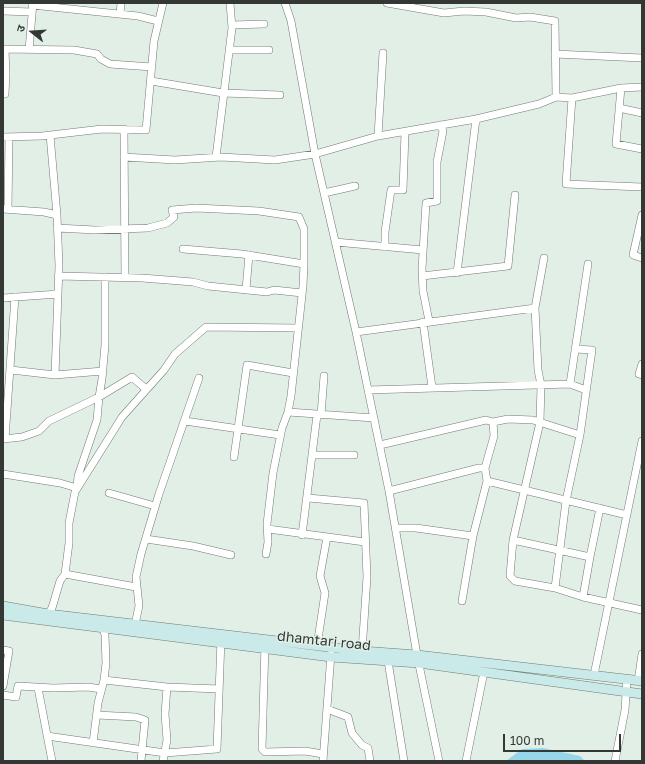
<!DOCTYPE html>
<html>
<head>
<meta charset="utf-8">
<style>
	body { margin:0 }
	#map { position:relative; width:645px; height:764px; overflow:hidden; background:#e2efe6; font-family:"Golos Text","Noto Sans Devanagari",sans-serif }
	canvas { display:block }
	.frame { position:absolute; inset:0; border:4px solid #333835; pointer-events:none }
	.north { position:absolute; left:12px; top:12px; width:40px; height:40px; -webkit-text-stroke:3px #e2efe6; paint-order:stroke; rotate:287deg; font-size:11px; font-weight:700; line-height:16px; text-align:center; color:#333835 }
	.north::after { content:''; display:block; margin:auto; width:14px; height:18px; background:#333835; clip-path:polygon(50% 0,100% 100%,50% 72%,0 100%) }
	.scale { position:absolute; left:503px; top:734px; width:118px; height:18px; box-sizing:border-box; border:2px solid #333835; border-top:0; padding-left:5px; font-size:12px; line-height:14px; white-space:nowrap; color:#333835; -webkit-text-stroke:3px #e2efe6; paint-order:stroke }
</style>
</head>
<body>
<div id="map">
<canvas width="645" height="764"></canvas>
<div class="frame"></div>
<div class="north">उ</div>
<div class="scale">100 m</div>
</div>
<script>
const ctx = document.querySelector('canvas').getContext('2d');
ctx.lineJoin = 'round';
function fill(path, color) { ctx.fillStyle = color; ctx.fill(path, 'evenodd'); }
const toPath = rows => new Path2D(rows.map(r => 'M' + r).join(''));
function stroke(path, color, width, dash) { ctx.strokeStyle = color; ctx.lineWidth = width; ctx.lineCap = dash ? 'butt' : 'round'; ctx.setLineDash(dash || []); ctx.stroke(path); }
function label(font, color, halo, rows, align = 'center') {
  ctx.font = font + ' "Golos Text",sans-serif'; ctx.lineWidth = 3; ctx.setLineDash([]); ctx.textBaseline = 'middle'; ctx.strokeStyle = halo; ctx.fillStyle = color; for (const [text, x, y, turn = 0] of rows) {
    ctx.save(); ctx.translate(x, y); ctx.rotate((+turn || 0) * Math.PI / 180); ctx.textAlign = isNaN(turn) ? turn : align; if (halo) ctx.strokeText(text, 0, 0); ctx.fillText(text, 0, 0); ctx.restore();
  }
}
fill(toPath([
	[543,748,580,756,585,761,506,761,522,749]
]), '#97d6ea');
const street = toPath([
	[285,3,291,21,315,154,356,332,389,491,417,655,439,761],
	[387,3,444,13,464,11,486,12,516,18,530,17,555,21,556,97],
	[32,5,138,16,158,21],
	[3,11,32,12],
	[120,14,121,3],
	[232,25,264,24],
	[3,49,74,50,97,54,101,59,110,64,152,67],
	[29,50,33,3],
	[229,50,269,50],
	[555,54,642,58],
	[151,81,223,93,280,95],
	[621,88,616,144,642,149],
	[3,94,5,94,6,73,5,50],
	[572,98,566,184,642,187],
	[619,108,642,113],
	[124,129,125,278],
	[50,135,57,215,59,266,55,375],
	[378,136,383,53],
	[3,137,42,136,102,129,146,130,154,41,163,3],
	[124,157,175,160,221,157,275,160,315,154,378,136,476,119,539,104,556,97,572,98,621,88,642,87],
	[216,157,232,28,230,3],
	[324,193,355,186],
	[3,209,44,212,57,215],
	[8,209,9,137],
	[642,215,633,255,642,258],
	[57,228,95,230,148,228,167,223,174,217,172,210,196,208,259,211,299,217,304,229,304,264,242,254,183,249],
	[335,242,423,250],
	[385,247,385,232,391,190,403,190,405,133],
	[544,258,535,308,538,370,541,385,540,422,513,540,510,576,515,581,555,588,583,597,642,610],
	[457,273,476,119],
	[58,276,142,278,193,282,208,286,267,292,274,290,302,293],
	[422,276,508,266,515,195],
	[246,289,249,255],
	[3,298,58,294],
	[429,321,423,291,422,269,426,203,437,201,437,162,443,131,440,125],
	[423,322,432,387],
	[356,332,535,308],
	[642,364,639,374,642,375],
	[11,370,55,375,103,371],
	[570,384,588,264],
	[368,390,570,384,586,390],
	[288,412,374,418],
	[321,415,324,376],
	[185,421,280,435],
	[3,439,22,437,39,431,49,421,99,397,132,377,146,389],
	[5,439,15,297],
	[380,445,486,420,493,422],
	[313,455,354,455],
	[234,457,247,365,293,373],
	[3,474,60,483,77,488,78,476,97,420,99,397,102,379,105,345,105,277],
	[487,481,627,515],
	[389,491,479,468,485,468],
	[109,493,155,506],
	[308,498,364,503,367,577,362,651],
	[396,528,416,528,473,536],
	[268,529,365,542],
	[302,535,317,415],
	[146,539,193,546,231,555],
	[513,540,590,557,600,508],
	[266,554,268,542,267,524,273,473,282,428,288,412,291,396,303,286,304,264],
	[65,574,136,587],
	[555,588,566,501,580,435,592,350,575,349],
	[583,597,590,557],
	[462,601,473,536,487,481,485,468,494,436,493,422,508,419,533,420,580,435],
	[48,614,52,608,60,581,65,574,69,543,69,523,75,492,122,417,164,370,175,354,206,327,298,328],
	[134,629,139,606,136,577,141,554,159,494,199,378],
	[265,644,262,749,265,752,305,751,323,754],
	[317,646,325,593,320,576,327,537],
	[3,650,9,651,3,686],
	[388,661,404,761],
	[594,675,642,441],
	[104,680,167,687,219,689],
	[638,681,642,654],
	[38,688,52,761],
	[3,695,16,697,18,686,53,688,88,687,101,689],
	[327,709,348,717,352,733,362,745,368,748,370,761],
	[97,715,136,717,145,720,141,761],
	[47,736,165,753,217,749,221,639],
	[93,743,98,703,104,680,106,663,105,635,102,625],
	[163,761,167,740,165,714,167,687],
	[323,761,331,654],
	[466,761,484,672],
	[615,761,625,710,627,679]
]);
const secondary = toPath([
	[3,606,48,614,362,651,417,655,642,681],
	[3,615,331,657,419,663,642,694]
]);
stroke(street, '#6f7b73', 8);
stroke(secondary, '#6f7b73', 10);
stroke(street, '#fff', 7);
stroke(secondary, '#c9eae8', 9);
label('14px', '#333835', '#e2efe6', [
	["dhamtari road",324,641,6]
]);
</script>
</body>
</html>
